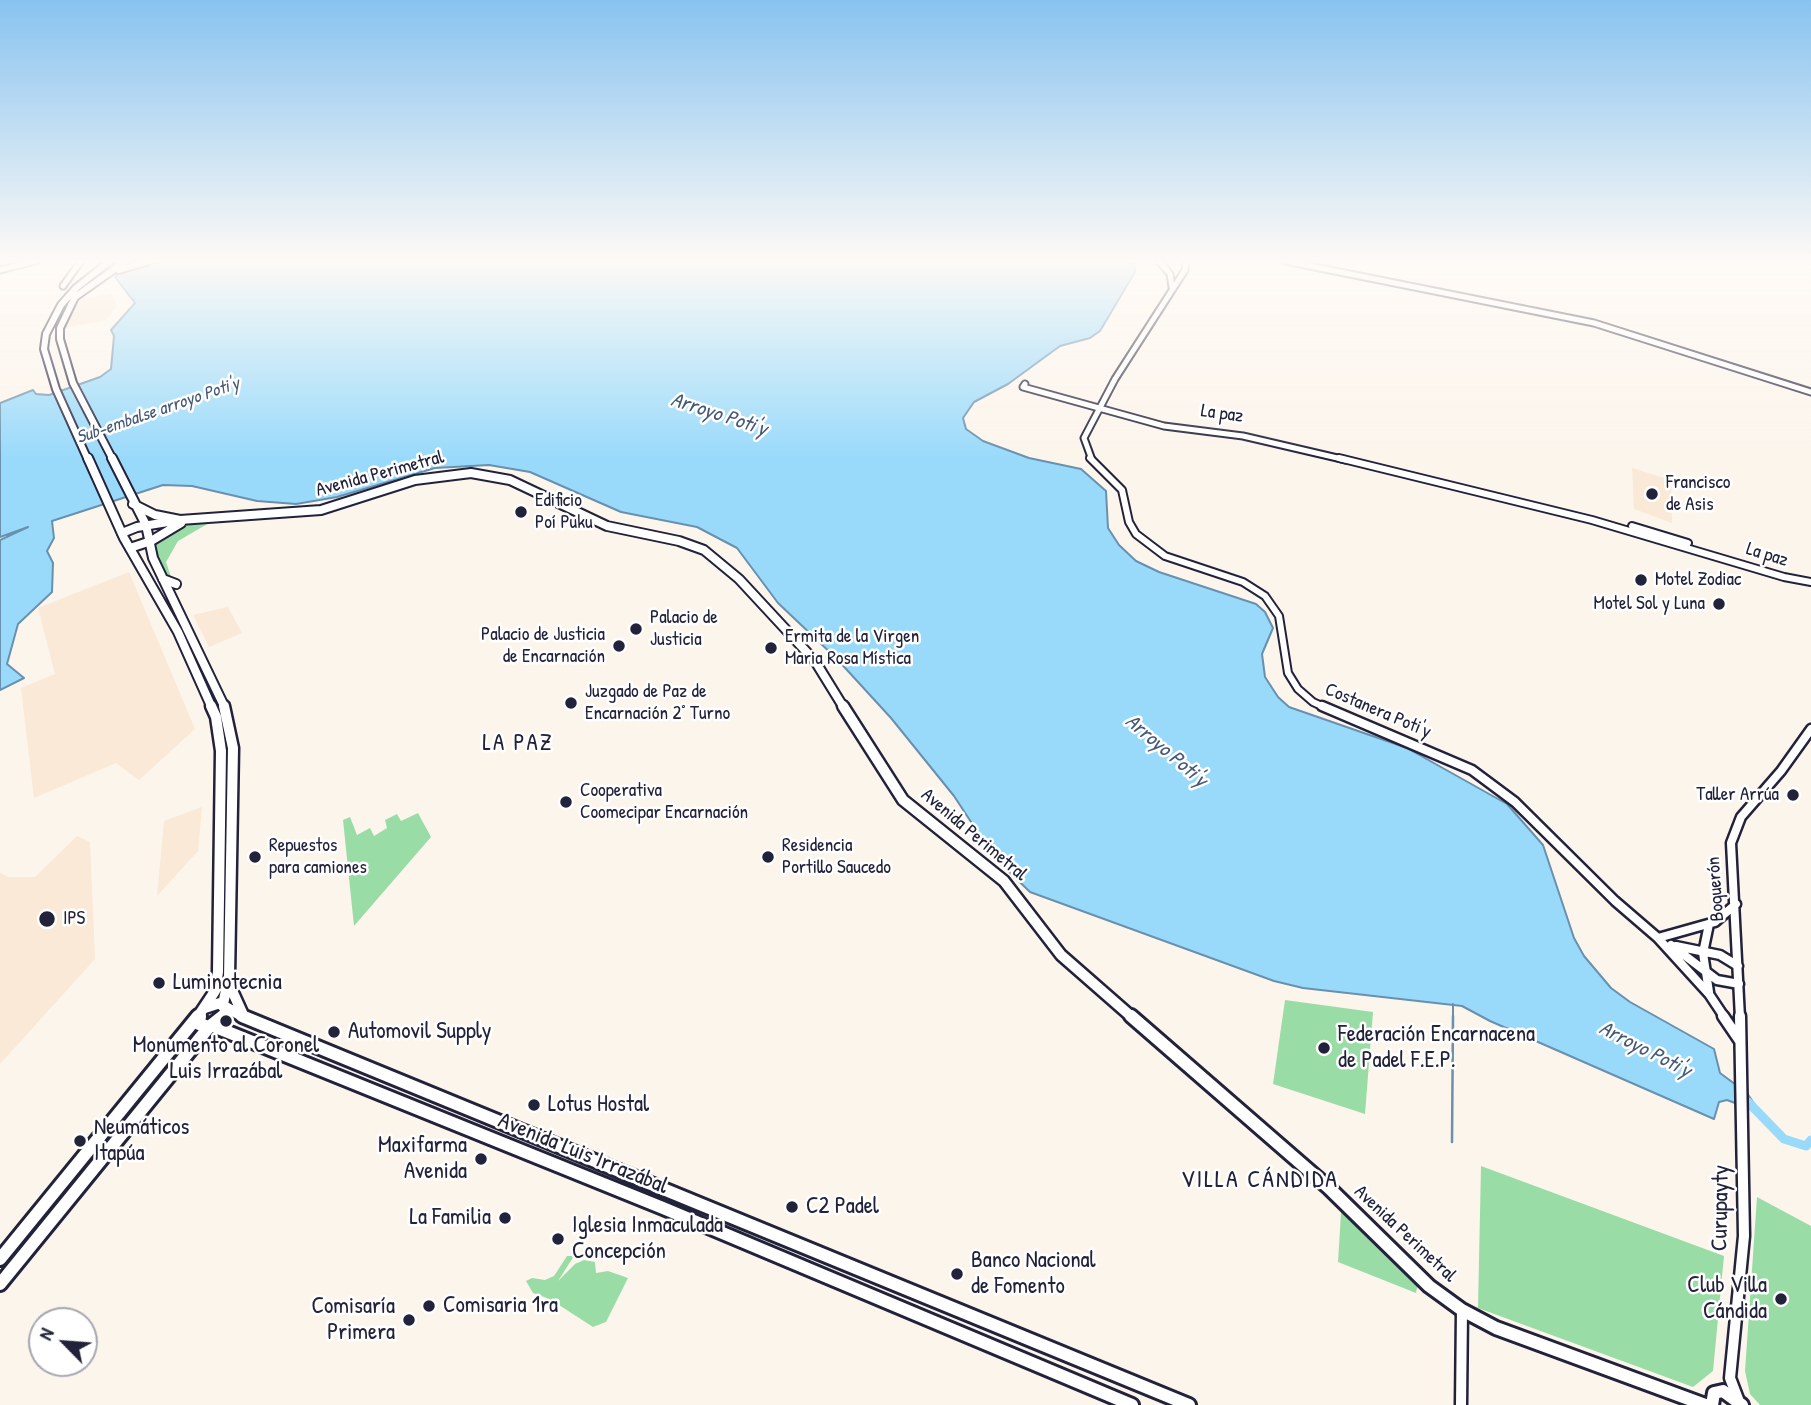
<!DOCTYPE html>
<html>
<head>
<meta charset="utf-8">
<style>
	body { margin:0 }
	#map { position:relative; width:1811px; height:1405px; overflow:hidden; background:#fcf5ec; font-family:"Patrick Hand",sans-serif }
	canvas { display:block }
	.north { position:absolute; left:28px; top:1307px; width:70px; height:70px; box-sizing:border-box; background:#fff; border:2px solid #a7a7b1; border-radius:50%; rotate:295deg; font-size:19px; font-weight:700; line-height:28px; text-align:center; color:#22223b }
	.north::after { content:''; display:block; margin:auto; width:24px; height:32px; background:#22223b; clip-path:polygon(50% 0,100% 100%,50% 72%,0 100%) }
</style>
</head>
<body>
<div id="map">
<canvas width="1811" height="1405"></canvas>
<div class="north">N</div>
</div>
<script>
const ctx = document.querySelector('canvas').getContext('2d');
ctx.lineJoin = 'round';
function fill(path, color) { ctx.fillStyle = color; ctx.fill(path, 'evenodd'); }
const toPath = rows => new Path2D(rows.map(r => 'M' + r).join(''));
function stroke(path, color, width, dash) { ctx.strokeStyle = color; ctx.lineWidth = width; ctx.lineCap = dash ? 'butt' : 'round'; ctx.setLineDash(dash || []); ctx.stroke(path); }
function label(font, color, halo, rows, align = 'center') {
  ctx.font = font + ' "Patrick Hand",sans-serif'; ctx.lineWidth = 5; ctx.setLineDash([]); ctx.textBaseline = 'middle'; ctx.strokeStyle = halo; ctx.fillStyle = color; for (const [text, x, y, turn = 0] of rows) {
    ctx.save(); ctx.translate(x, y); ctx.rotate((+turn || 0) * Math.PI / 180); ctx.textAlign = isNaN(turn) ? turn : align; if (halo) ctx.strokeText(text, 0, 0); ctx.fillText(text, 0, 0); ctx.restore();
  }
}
fill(toPath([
	[112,293,117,306,106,320,63,328,77,300],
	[1632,468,1671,480,1672,523,1634,509],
	[129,572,195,729,139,780,116,763,34,798,21,688,55,674,38,608],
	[228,607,242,633,209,647,193,615],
	[202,807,198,851,157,896,164,821],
	[77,836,90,842,95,959,0,1064,0,873,8,877,35,877]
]), '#f9e9d6');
fill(toPath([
	[216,519,178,541,166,562,172,580,165,578,155,556,154,545,158,538,185,523],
	[418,813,431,837,354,926,343,820,350,817,357,835,370,828,374,836,387,828,385,820,397,814,401,821],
	[1285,1000,1373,1012,1365,1114,1273,1084],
	[1481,1166,1724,1256,1713,1371,1693,1387,1478,1308],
	[1757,1197,1811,1226,1811,1405,1760,1405,1750,1394,1745,1371],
	[1344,1211,1418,1283,1416,1293,1338,1262,1341,1213],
	[567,1256,574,1256,558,1281,575,1264,584,1260,595,1262,596,1273,608,1271,628,1278,606,1322,593,1327,559,1305,548,1303,547,1298,533,1293,526,1281,532,1278,545,1280,554,1276]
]), '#9adca6');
const water = toPath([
	[129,261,1134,261,1135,272,1100,331,1090,338,1060,346,1008,384,974,402,963,418,966,429,983,441,1029,458,1081,469,1106,491,1108,528,1119,545,1136,561,1159,572,1256,604,1265,612,1273,628,1262,654,1265,677,1278,697,1289,707,1407,748,1507,804,1543,845,1574,938,1584,956,1611,988,1630,1002,1714,1049,1720,1073,1747,1093,1755,1105,1748,1108,1727,1100,1719,1102,1714,1119,1490,1021,1462,1006,1303,988,1274,981,1030,892,994,857,954,796,891,718,836,658,778,603,737,548,697,527,621,512,530,472,489,465,435,468,337,497,296,504,257,501,192,486,163,485,52,521,54,538,47,551,53,563,52,592,18,624,7,664,24,678,0,690,0,540,28,527,0,537,0,403,33,390,36,394,49,395,100,377,111,369,114,336,111,330,135,303,115,277,129,261]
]);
fill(water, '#99dafb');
stroke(water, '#6990ae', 2);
stroke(toPath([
	[1453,1018,1453,1004]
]), '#6990ae', 2);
stroke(toPath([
	[1452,1142,1453,1016]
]), '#6990ae', 2.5);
stroke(toPath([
	[1748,1102,1784,1139,1806,1146,1811,1140]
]), '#99dafb', 9);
const tertiaryFar3 = toPath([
	[1159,261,1170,274,1172,287],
	[1285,261,1594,323,1811,392],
	[1025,384,1023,387,1164,426,1243,436,1346,460],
	[1092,460,1084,438,1115,379,1185,270,1186,261]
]);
const tertiaryFar2 = toPath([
	[1090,458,1122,490,1129,522,1136,534,1165,556,1243,582,1265,596,1279,616,1288,673,1298,689,1313,702,1326,708],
	[1339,458,1592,520,1784,577,1811,582],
	[1632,526,1688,543]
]);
const tertiaryFar1 = toPath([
	[1322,706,1472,770,1515,802,1615,901,1658,938,1709,994,1725,1018],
	[1709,924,1703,953,1709,992],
	[1658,938,1715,922,1736,904],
	[1671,945,1717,980,1739,984],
	[1676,946,1720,955,1738,966],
	[1740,1018,1731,843,1741,817,1781,771,1811,729]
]);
const tertiary = toPath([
	[1723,1016,1740,1041],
	[1738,1399,1730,1378,1744,1236,1740,1016],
	[1461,1405,1462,1310]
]);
const secondary = toPath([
	[0,270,36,261],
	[63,286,81,261]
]);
const primaryFar2 = toPath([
	[122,533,137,527,180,520,321,510,415,480,471,473,510,480,607,526,679,541,704,550,739,579,815,661,844,708],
	[130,548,151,541,181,523]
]);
const primaryFar1 = toPath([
	[843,706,903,800,1004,881,1061,955,1133,1018]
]);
const primary = toPath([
	[1131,1016,1329,1188,1429,1286,1462,1310,1496,1328,1705,1405],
	[1712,1405,1714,1393,1723,1391,1742,1405]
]);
const trunkFar3 = toPath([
	[119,270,149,261],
	[88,460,56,389,44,349,46,334,61,305,76,288,110,261],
	[113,460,73,383,60,339,60,328,75,297,126,261]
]);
const trunkFar2 = toPath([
	[88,458,124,538,178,632,212,708],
	[112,458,146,525,153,558,225,708],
	[133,504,155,515,180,520],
	[163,579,176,584]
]);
const trunkFar1 = toPath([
	[230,986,244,1017],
	[223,1004,229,977,233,748,224,706],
	[226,1007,245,1018],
	[205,1008,220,1003,226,1010,222,1018],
	[197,1018,215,991,218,972,221,751,216,717,211,706],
	[200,1018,200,1014]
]);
const trunk = toPath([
	[200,1016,199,1024,209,1027,223,1016],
	[242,1016,1189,1405],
	[213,1026,663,1208,1132,1405],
	[0,1259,198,1016],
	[0,1284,209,1027]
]);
stroke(tertiaryFar3, '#22223b', 9);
stroke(tertiaryFar2, '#22223b', 10);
stroke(tertiaryFar1, '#22223b', 13);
stroke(tertiary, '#22223b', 15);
stroke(secondary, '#22223b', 9);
stroke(primaryFar2, '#22223b', 12);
stroke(primaryFar1, '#22223b', 15);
stroke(primary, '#22223b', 18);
stroke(trunkFar3, '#22223b', 10);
stroke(trunkFar2, '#22223b', 12);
stroke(trunkFar1, '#22223b', 15);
stroke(trunk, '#22223b', 18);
stroke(tertiaryFar3, '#fff', 5);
stroke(tertiaryFar2, '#fff', 6);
stroke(tertiaryFar1, '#fff', 8);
stroke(tertiary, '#fff', 10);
stroke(secondary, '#fff', 5);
stroke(primaryFar2, '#fff', 8);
stroke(primaryFar1, '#fff', 10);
stroke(primary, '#fff', 12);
stroke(trunkFar3, '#fff', 6);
stroke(trunkFar2, '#fff', 8);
stroke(trunkFar1, '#fff', 10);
stroke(trunk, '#fff', 12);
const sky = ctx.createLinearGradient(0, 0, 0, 458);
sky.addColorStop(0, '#88c3f0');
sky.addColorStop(0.57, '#fefaf6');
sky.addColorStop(1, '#fefaf600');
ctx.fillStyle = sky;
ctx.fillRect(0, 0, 1811, 458);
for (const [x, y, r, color] of [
	[1652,494,7,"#22223b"],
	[521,512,7,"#22223b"],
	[1641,580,7,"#22223b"],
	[1719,604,7,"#22223b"],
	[636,629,7,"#22223b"],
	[619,646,7,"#22223b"],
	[771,648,7,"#22223b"],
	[571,703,7,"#22223b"],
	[1793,795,7,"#22223b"],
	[566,802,7,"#22223b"],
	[255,857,7,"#22223b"],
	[768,857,7,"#22223b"],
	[47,919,9,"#22223b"],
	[159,983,7,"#22223b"],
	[226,1021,7,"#22223b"],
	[334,1032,7,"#22223b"],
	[1324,1048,7,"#22223b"],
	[534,1105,7,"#22223b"],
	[80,1141,7,"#22223b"],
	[481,1159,7,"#22223b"],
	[792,1207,7,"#22223b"],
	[505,1218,7,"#22223b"],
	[558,1239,7,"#22223b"],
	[957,1274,7,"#22223b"],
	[1781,1299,7,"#22223b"],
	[429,1306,7,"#22223b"],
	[409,1320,7,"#22223b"]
]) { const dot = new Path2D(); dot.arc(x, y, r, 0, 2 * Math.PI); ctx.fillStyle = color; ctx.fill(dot); stroke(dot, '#fff', 2.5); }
label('italic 18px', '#465975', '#fff', [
	["Sub-embalse arroyo Poti'y",158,411,-19]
]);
label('19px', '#22223b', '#fff', [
	["La paz",1222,414,8],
	["Avenida Perimetral",380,474,-15],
	["La paz",1767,555,17],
	["Costanera Poti'y",1378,711,23],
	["Avenida Perimetral",974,835,40],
	["Boquerón",1716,889,-94],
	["Avenida Perimetral",1405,1234,43]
]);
label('19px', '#22223b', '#fff', [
	["Francisco",1666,483],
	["de Asis",1666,505],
	["Edificio",535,501],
	["Poí Puku",535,523],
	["Motel Zodiac",1655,580],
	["Motel Sol y Luna",1705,604,"right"],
	["Palacio de",650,618],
	["Justicia",650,640],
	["Palacio de Justicia",605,635,"right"],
	["de Encarnación",605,657,"right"],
	["Ermita de la Virgen",785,637],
	["Maria Rosa Mística",785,659],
	["Juzgado de Paz de",585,692],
	["Encarnación 2° Turno",585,714],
	["Cooperativa",580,791],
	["Coomecipar Encarnación",580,813],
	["Taller Arrúa",1779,795,"right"],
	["Repuestos",269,846],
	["para camiones",269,868],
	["Residencia",782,846],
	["Portillo Saucedo",782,868],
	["IPS",63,919]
], 'left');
label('italic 21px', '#465975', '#fff', [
	["Arroyo Poti'y",719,415,18],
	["Arroyo Poti'y",1166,751,40],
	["Arroyo Poti'y",1645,1050,27]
]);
ctx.letterSpacing = '2px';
label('23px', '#22223b', '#fff', [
	["LA PAZ",518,744]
]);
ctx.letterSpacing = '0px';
label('23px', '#22223b', '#fff', [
	["Luminotecnia",173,983],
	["Automovil Supply",348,1032],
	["Federación Encarnacena",1338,1035],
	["de Padel F.E.P.",1338,1061],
	["Monumento al Coronel",226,1046,"center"],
	["Luis Irrazábal",226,1072,"center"],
	["Lotus Hostal",548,1105],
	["Neumáticos",94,1128],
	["Itapúa",94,1154],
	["Maxifarma",467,1146,"right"],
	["Avenida",467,1172,"right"],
	["C2 Padel",806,1207],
	["La Familia",491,1218,"right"],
	["Iglesia Inmaculada",572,1226],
	["Concepción",572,1252],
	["Banco Nacional",971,1261],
	["de Fomento",971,1287],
	["Club Villa",1767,1286,"right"],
	["Cándida",1767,1312,"right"],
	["Comisaria 1ra",443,1306],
	["Comisaría",395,1307,"right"],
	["Primera",395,1333,"right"]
], 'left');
label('23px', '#22223b', '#fff', [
	["Avenida Luis Irrazábal",583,1154,22],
	["Curupayty",1721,1208,-89]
]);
ctx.letterSpacing = '2px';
label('24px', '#22223b', '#fff', [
	["VILLA CÁNDIDA",1260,1181]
]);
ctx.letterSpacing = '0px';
</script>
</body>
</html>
